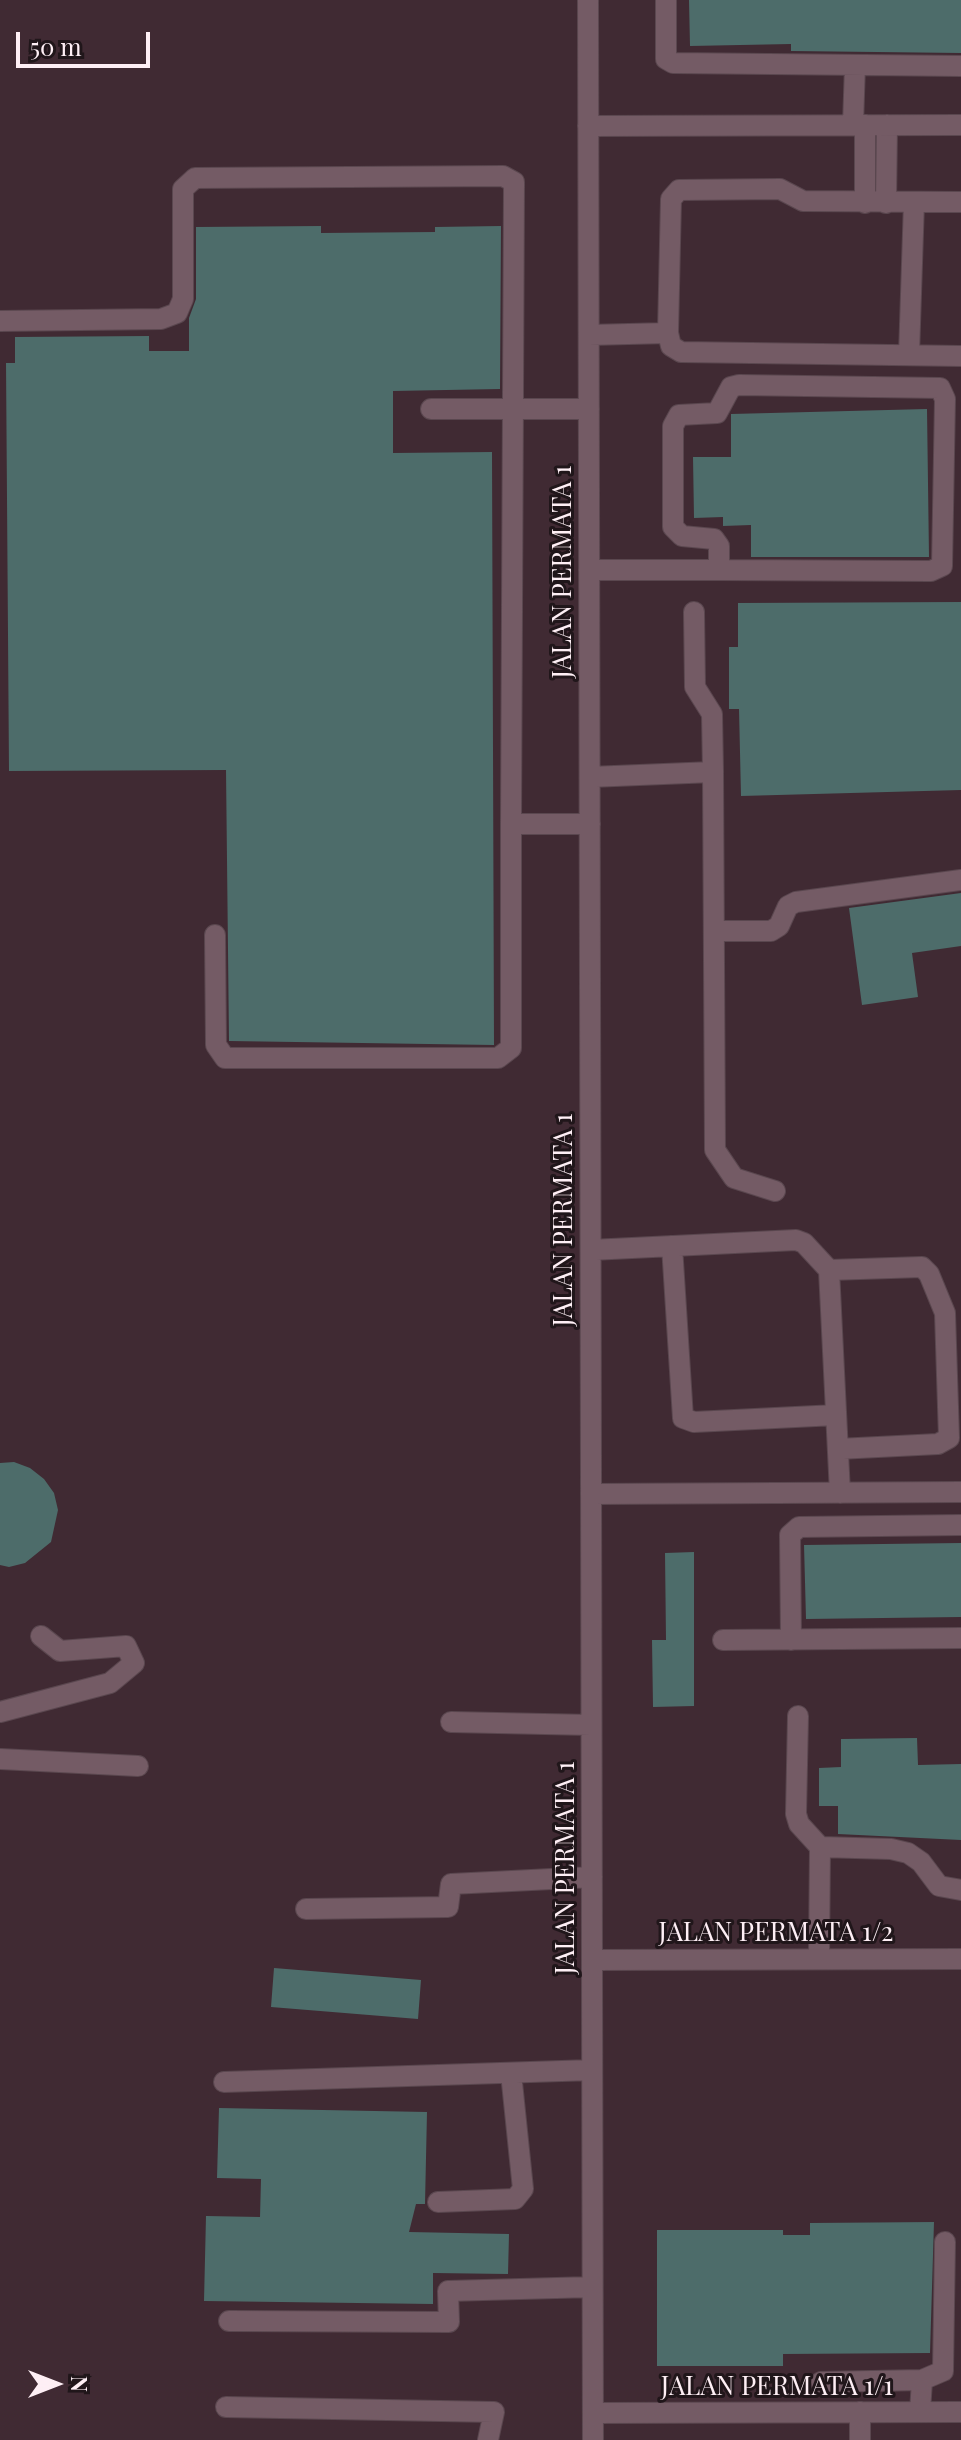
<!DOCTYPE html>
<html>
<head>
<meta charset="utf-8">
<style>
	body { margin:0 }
	#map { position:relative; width:961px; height:2440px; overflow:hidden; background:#402a33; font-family:"Playfair Display",serif }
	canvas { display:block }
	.north { position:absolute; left:16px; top:2344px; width:80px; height:80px; -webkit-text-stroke:6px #20161a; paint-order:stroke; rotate:90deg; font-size:22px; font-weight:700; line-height:32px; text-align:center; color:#feeff5 }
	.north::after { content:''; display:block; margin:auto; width:28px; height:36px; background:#feeff5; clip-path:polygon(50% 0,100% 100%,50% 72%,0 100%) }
	.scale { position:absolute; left:16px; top:32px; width:134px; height:36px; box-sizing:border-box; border:4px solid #feeff5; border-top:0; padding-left:10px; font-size:24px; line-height:28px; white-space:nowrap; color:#feeff5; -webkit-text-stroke:6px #20161a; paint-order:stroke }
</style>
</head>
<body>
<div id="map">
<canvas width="961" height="2440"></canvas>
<div class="north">N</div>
<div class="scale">50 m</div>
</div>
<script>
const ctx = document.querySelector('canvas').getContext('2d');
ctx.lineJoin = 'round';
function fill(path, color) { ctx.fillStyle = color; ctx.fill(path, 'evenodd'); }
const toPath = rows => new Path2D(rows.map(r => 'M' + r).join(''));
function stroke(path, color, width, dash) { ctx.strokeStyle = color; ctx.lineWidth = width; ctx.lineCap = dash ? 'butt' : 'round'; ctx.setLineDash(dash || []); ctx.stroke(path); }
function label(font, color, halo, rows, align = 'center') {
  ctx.font = font + ' "Playfair Display",serif'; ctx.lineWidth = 6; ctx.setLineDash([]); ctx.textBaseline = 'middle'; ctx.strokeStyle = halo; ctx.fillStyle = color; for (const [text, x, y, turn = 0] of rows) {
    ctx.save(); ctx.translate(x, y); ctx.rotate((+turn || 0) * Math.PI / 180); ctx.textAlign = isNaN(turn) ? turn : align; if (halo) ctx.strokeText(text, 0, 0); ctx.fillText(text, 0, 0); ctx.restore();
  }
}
fill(toPath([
	[689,0,961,0,961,53,791,51,791,44,690,46],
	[321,226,321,233,435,232,435,227,501,226,500,389,393,391,393,453,492,452,494,1045,229,1041,226,770,9,771,6,363,15,363,15,337,149,336,149,351,189,351,189,318,196,299,196,227],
	[927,409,929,557,751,557,751,525,723,526,723,517,694,518,693,457,731,457,731,414],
	[961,602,961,790,741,796,739,709,729,709,729,647,738,647,738,603],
	[961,893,961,946,912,953,918,997,862,1005,849,908],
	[14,1462,30,1468,44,1479,54,1493,58,1510,51,1542,25,1563,9,1567,0,1565,0,1463],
	[961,1543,961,1617,806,1619,804,1545],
	[694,1552,694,1706,653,1707,652,1640,666,1640,665,1553],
	[917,1738,918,1765,961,1764,961,1840,838,1834,838,1806,819,1806,819,1768,841,1767,841,1739],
	[274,1968,421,1980,418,2019,271,2007],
	[219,2108,427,2112,425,2204,416,2204,409,2232,509,2234,508,2274,433,2273,433,2304,204,2301,206,2216,260,2217,261,2179,217,2178],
	[934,2222,930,2353,783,2354,783,2366,657,2366,657,2230,783,2230,783,2235,810,2235,810,2223]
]), '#4d6c6a');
const minor = toPath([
	[588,0,593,2440],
	[666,0,666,59,673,63,961,66],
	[853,125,855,65],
	[588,126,961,125],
	[961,202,803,201,780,189,679,190,671,199,668,333,671,346,681,352,961,356],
	[865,203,865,125],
	[886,203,887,125],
	[0,321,161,319,177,313,183,299,183,189,195,178,503,176,514,182,511,824],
	[589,335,668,333],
	[909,355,914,202],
	[431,409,589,409],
	[589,570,719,570,931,571,942,566,945,399,940,388,739,385,731,387,717,413,679,415,673,426,673,527,682,536,714,539,719,546,719,570],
	[694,612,695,687,712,714,713,772],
	[590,777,713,772,715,1150,734,1178,775,1191],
	[714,931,771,931,779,926,788,906,796,902,961,880],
	[215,935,216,1045,225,1058,498,1058,511,1048,511,824,590,824],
	[672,1246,683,1418,694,1422,836,1415],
	[591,1250,796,1240,804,1243,829,1270,922,1267,929,1274,945,1313,949,1438,938,1444,838,1449],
	[829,1270,840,1493],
	[591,1494,961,1492],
	[723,1640,961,1638],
	[791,1640,790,1535,799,1527,961,1525],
	[0,1712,110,1683,134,1663,126,1646,60,1651,41,1636],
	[798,1716,796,1814,799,1824,820,1847],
	[451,1722,591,1725],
	[0,1759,138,1766],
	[306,1909,448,1907,451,1884,592,1877],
	[819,1959,820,1847,891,1849,908,1853,921,1862,939,1886,961,1890],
	[592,1960,961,1959],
	[224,2082,592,2070],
	[438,2202,515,2199,523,2189,511,2073],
	[229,2321,449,2322,448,2291,592,2287],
	[821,2382,922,2380],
	[226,2407,494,2412,488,2440],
	[860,2412,860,2440],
	[920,2412,922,2380,943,2371,945,2242],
	[593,2413,961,2412]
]);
stroke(minor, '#5a474f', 22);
stroke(minor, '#745b65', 20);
label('26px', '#feeff5', '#20161a', [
	["JALAN PERMATA 1",563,572,-90],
	["JALAN PERMATA 1",564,1220,-90],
	["JALAN PERMATA 1",566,1868,-90],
	["JALAN PERMATA 1/2",776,1933],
	["JALAN PERMATA 1/1",777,2387]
]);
</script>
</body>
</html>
